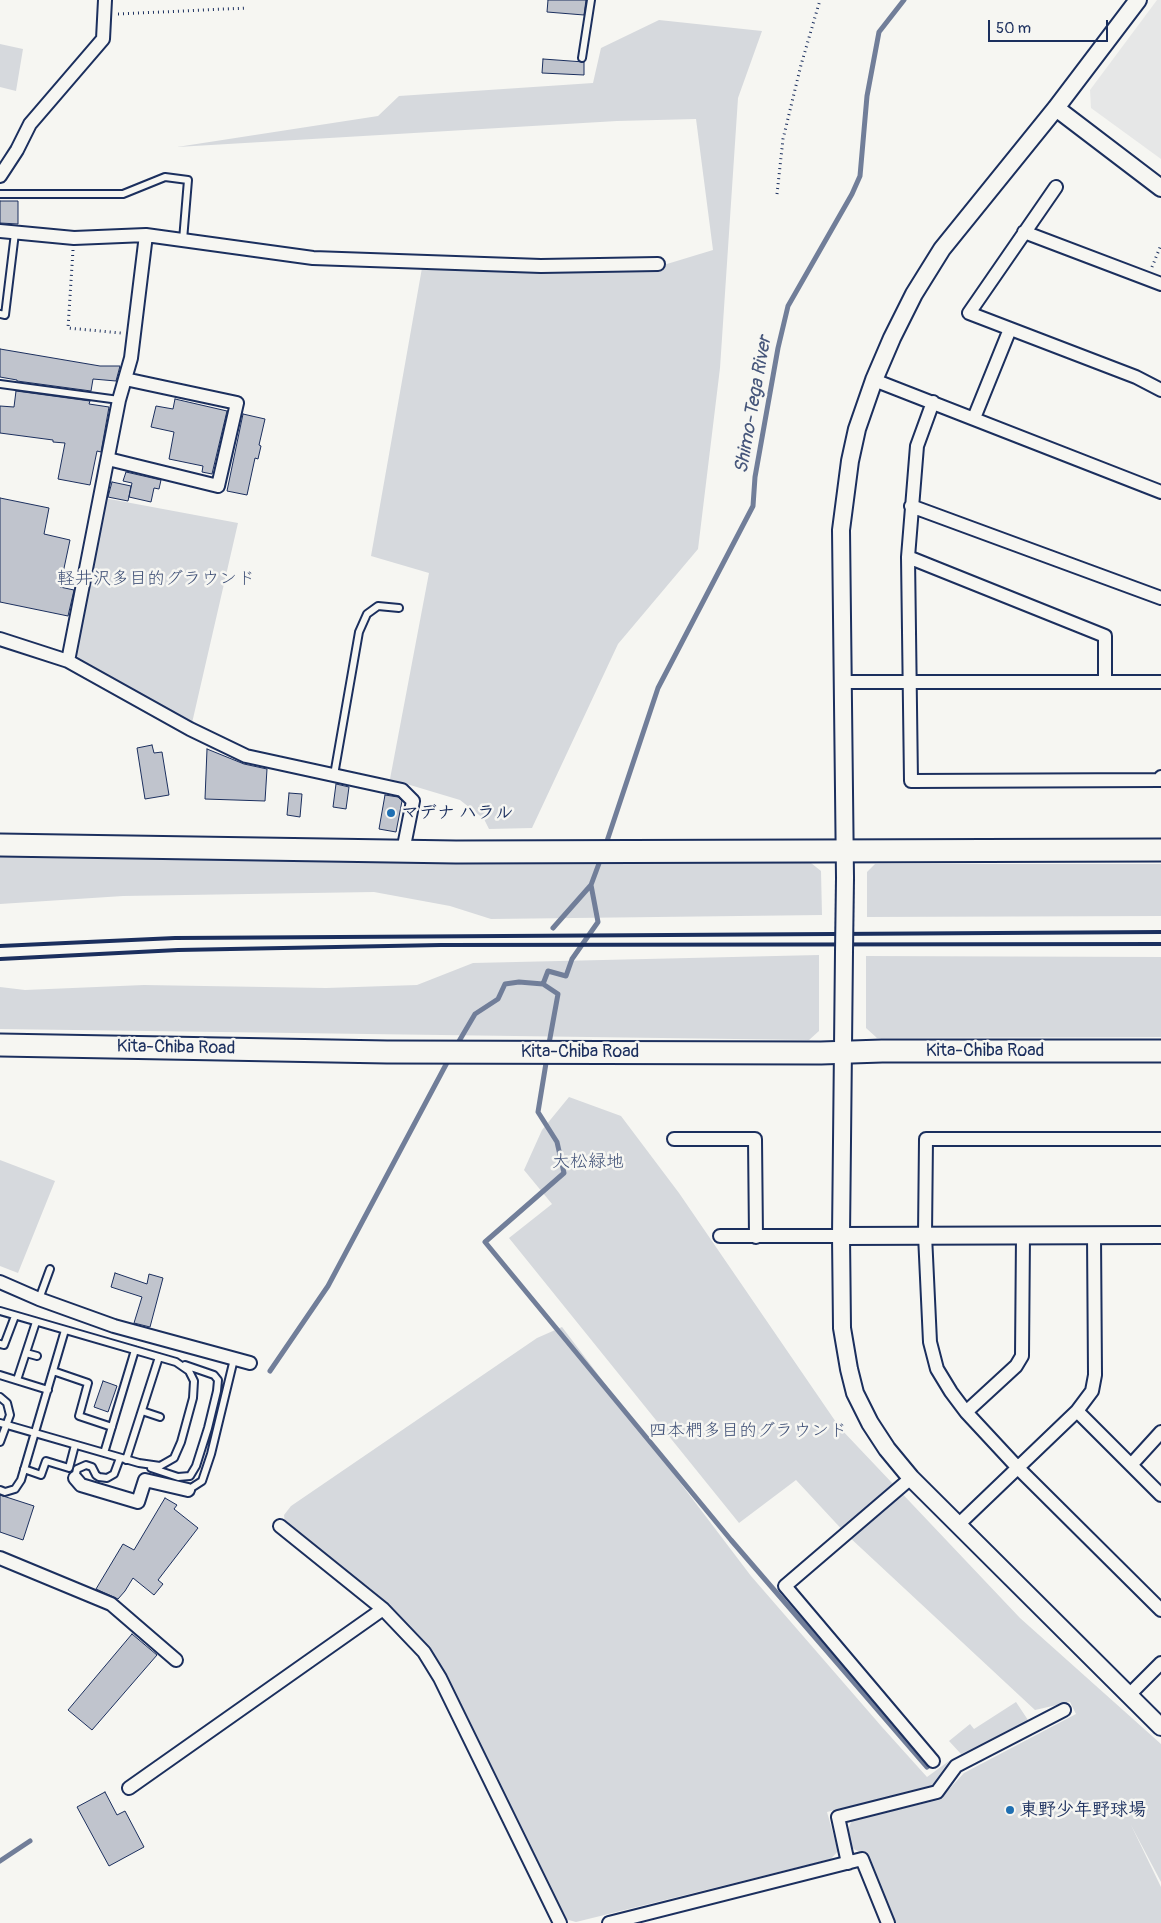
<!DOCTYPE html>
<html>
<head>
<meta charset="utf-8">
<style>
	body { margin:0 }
	#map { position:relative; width:1161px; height:1923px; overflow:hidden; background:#f6f6f2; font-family:Pangolin,sans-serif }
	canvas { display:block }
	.scale { position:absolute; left:988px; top:20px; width:120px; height:22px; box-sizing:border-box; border:2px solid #1b2f5e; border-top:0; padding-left:6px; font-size:15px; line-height:18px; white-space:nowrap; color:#1b2f5e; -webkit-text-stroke:4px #f6f6f2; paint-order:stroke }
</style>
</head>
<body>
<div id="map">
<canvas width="1161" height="1923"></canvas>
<div class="scale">50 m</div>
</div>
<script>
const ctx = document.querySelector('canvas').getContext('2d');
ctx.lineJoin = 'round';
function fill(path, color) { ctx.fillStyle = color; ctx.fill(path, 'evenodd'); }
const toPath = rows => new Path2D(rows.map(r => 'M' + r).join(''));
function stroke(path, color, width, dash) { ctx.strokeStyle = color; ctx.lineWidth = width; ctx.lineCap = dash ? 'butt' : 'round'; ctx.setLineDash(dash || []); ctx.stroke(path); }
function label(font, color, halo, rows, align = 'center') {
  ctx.font = font + ' Pangolin,"Klee One",sans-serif'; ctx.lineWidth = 5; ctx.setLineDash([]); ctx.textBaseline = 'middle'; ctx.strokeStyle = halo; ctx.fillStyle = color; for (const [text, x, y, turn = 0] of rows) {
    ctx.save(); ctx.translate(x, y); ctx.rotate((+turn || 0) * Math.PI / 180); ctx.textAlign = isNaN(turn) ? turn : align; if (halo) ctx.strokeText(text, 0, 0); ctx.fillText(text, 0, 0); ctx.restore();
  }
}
fill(toPath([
	[1157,0,1161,0,1161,159,1091,108,1090,90]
]), '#e6e7e7');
fill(toPath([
	[659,20,762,31,738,98,720,368,698,549,618,644,532,828,489,829,484,819,460,800,390,779,429,573,371,556,422,268,541,266,657,267,713,250,696,119,617,121,177,147,378,116,399,96,593,83,601,48],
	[0,44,23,49,16,91,0,87],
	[104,498,238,523,192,723,74,661],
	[0,855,811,863,821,871,822,915,491,919,450,906,374,892,123,896,0,904],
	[875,864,1161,864,1161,916,867,917,867,872],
	[819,955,819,1031,809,1040,0,1029,0,987,25,990,144,985,326,988,417,985,473,963],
	[866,956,1161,957,1161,1037,877,1038,866,1028],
	[569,1097,621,1116,679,1193,840,1428,1020,1618,1161,1744,1161,1882,1131,1825,1161,1887,1161,1923,896,1923,867,1853,861,1853,852,1848,847,1832,852,1820,939,1800,964,1773,1076,1714,1070,1702,1035,1710,847,1535,796,1480,739,1523,509,1238,552,1204,524,1170,542,1130],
	[0,1160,55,1181,18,1273,0,1266],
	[562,1327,751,1576,882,1727,927,1777,949,1761,932,1786,827,1812,838,1851,831,1859,576,1922,565,1919,541,1876,522,1831,465,1730,424,1644,285,1523,284,1515,291,1506,537,1338],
	[1016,1702,1030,1723,961,1754,949,1741,970,1724,974,1729]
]), '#d6d9dd');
stroke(toPath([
	[605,847,658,688,753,506,755,477,778,348,788,306,852,194,860,176,867,96,879,32,904,0],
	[553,928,591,885,601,858],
	[543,984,548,971,566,976,572,959,598,922,591,885],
	[455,1048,475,1014,498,999,505,984,519,982,543,984,558,994,548,1049],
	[547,1057,538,1112,557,1142,564,1173,485,1242,731,1540,927,1767],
	[270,1371,328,1286,450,1057],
	[0,1861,30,1841]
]), '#717e99', 5);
const building = toPath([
	[548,0,586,0,584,15,547,12,548,0],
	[543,59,584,62,584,75,542,73,543,59],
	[0,201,18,201,18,224,0,223,0,201],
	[0,349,100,366,120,366,116,381,93,379,91,391,17,381,17,380,0,377,0,349],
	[16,391,90,401,89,404,109,407,101,452,97,451,90,485,58,479,65,443,53,442,53,440,0,433,0,406,14,407,16,391],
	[175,399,227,411,212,474,202,472,203,466,169,459,174,432,151,427,156,406,173,409,175,399],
	[243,414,265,419,259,445,261,446,258,459,255,458,247,495,227,491,243,414],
	[126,472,161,480,159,489,154,488,151,502,129,497,132,483,123,481,126,472],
	[112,482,131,486,128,501,108,497,112,482],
	[0,498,49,508,44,534,70,540,60,587,74,590,68,616,0,602,0,498],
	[152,745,154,753,162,752,169,795,145,799,137,748,152,745],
	[207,749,244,764,267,769,265,801,205,799,207,749],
	[336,784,349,787,346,809,333,807,336,784],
	[289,793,302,794,300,817,287,815,289,793],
	[385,795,398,797,402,801,396,832,379,829,385,795],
	[115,1273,147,1284,149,1274,163,1278,150,1327,134,1323,142,1297,111,1287,115,1273],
	[103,1381,117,1386,108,1412,94,1407,103,1381],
	[0,1495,34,1506,23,1540,0,1532,0,1495],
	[165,1498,177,1505,174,1509,198,1528,158,1580,163,1584,154,1595,133,1578,125,1591,118,1599,96,1589,123,1544,134,1550,165,1498],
	[132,1634,157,1655,92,1730,68,1710,132,1634],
	[105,1792,117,1815,125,1811,144,1847,109,1866,77,1807,105,1792]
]);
fill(building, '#c0c4cd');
stroke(building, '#1b2f5e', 1);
const service = toPath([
	[582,58,591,0],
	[0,194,123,194,165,177,188,180,183,240],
	[0,314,5,315,15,233],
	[0,384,119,400],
	[334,775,359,632,367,614,378,606,399,608],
	[39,1299,50,1269],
	[0,1311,176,1362,189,1371,194,1381,193,1398,181,1442,174,1458,160,1466,139,1463,0,1423],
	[0,1344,4,1345,15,1316],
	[26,1353,37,1356],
	[53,1371,88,1383,79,1416,112,1427],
	[0,1375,48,1390],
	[17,1380,36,1322],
	[0,1397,7,1403,10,1415,0,1442],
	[142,1411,160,1417],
	[104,1453,135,1350],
	[126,1460,159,1357],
	[151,1468,178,1477,190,1476,196,1466,208,1428,217,1391,218,1380,214,1375,185,1365],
	[24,1469,41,1475,46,1461,69,1468,75,1445],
	[75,1478,77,1469,86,1465,92,1467,96,1475,99,1477,107,1478,114,1474,120,1458],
	[0,1490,5,1492,15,1489,21,1480,65,1330],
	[188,1490,202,1481,211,1454,234,1359]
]);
const minor = toPath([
	[0,176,17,150,30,124,103,39,105,0],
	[1056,187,969,313,1136,377,1161,390],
	[0,231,74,238,146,235,313,258,541,266,658,264],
	[1024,232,1161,284],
	[874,380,1161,492],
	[933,402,917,446,908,557,911,781,1160,780,1161,777],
	[974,418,1010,329],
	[108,459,218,486,237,403,125,379],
	[911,506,1161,598],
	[908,557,1105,636,1105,682],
	[0,639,68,661,190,729,246,756,402,790,413,801,403,851],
	[68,661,119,400,131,358,146,235],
	[843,682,1161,682],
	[674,1139,755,1139,756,1237],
	[1161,1139,926,1139,925,1235,930,1342,937,1369,951,1392,966,1412,1018,1468,1161,1610],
	[720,1236,841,1236],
	[0,1282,39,1299,114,1326,250,1363],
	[1077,1411,1161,1495],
	[966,1412,1016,1366,1022,1356,1023,1235],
	[1131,1465,1161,1432],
	[75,1478,81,1485,138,1502,145,1480,188,1490],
	[911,1478,785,1586,933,1761],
	[958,1525,1077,1411,1092,1391,1095,1375,1094,1235],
	[280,1526,383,1609,424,1652,440,1678,560,1923],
	[0,1558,111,1604,176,1660],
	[1128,1696,1161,1663],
	[129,1788,383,1609],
	[848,1863,838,1817,937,1792,956,1766,1064,1710],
	[609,1923,862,1859,888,1923]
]);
const tertiary = toPath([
	[1056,108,1161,188],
	[845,878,841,530,850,461,857,429,874,380,892,338,914,294,942,249,1056,108,1138,0],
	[844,952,841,1236,842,1328,849,1369,855,1393,870,1423,887,1449,911,1478,1161,1727],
	[841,1236,1161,1235]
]);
const trunk = toPath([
	[0,845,456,852,1161,850],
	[0,1045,387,1052,821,1053,882,1051,1161,1051]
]);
stroke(service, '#1b2f5e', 10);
stroke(minor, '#1b2f5e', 16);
stroke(tertiary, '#1b2f5e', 20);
stroke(trunk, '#1b2f5e', 25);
stroke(toPath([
	[118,14,247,8],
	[777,194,783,139,801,65,820,0],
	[73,250,68,328,121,333],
	[1152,267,1161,245]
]), '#1b2f5e', 3, [1, 4]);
stroke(service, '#f6f6f2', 6);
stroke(minor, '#f6f6f2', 12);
stroke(tertiary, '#f6f6f2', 16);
stroke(trunk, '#f6f6f2', 21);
stroke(toPath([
	[0,946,175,938,1161,932],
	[0,959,178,950,441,945,1161,944]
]), '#1b2f5e', 4);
const tertiaryBridge = toPath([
	[844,952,845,878]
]);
stroke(tertiaryBridge, '#1b2f5e', 20, []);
stroke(tertiaryBridge, '#f6f6f2', 16);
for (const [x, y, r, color] of [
	[391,813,5,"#1f6fb2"],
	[1010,1810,5,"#1f6fb2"]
]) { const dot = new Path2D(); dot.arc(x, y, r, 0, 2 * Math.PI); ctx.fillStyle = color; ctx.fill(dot); stroke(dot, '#f6f6f2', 2); }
label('18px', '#405177', '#f6f6f2', [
	["軽井沢多目的グラウンド",156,579],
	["大松緑地",588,1162],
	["四本椚多目的グラウンド",748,1431]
]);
label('bold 18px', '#1b2f5e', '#f6f6f2', [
	["マデナ ハラル",401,813],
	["東野少年野球場",1020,1810]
], 'left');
label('18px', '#1b2f5e', '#f6f6f2', [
	["Kita-Chiba Road",176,1048,1],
	["Kita-Chiba Road",985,1051],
	["Kita-Chiba Road",580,1052]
]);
label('italic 19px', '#46567b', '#f6f6f2', [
	["Shimo-Tega River",754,405,-80]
]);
</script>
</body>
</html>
